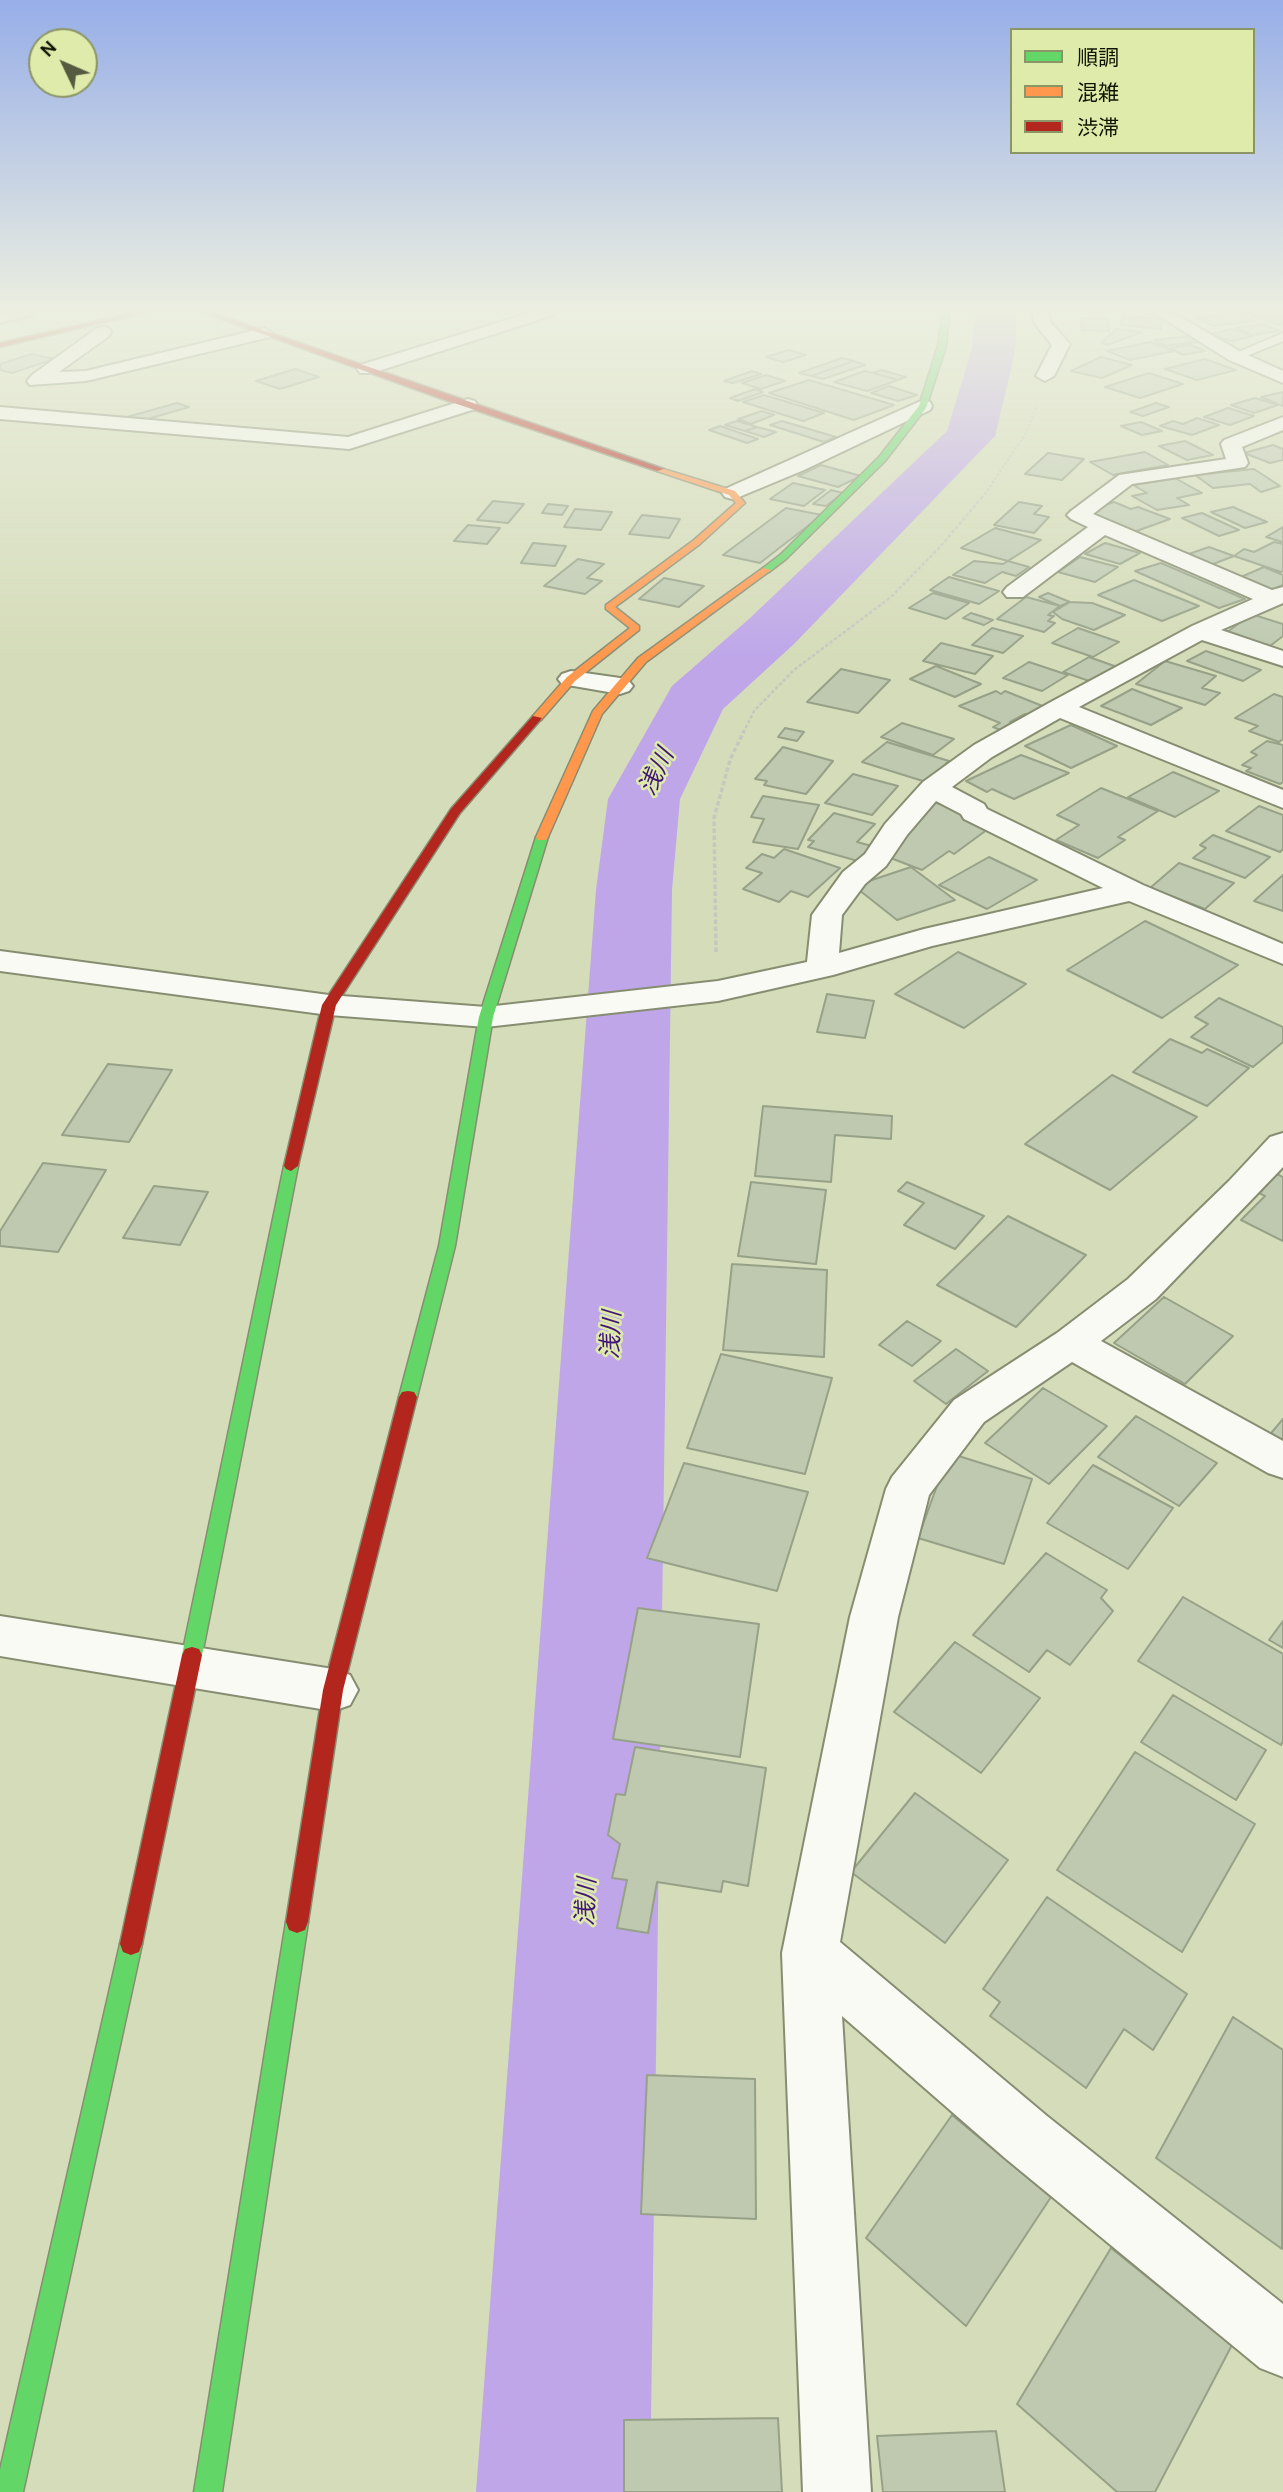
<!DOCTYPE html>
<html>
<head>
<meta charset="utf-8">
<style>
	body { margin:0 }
	#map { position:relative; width:1283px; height:2492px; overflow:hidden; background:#d5dcb9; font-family:Overpass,"Noto Sans JP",sans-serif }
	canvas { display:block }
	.legend { position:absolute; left:1010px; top:28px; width:245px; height:126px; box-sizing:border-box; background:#deebaa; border:2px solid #8c9566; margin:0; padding:9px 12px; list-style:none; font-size:21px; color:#101400 }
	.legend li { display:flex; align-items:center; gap:14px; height:35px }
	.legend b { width:35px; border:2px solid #8c9566 }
	.north { position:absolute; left:28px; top:28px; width:70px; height:70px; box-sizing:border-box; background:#deebaa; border:2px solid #8c9566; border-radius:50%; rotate:314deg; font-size:19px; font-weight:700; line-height:28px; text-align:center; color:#101400 }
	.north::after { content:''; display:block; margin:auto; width:24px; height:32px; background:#555a41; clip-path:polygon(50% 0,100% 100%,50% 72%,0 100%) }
</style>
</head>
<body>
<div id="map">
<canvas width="1283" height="2492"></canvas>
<ul class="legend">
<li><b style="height:9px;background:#63d668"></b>順調</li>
<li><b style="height:9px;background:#ff974d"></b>混雑</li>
<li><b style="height:9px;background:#b3261e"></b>渋滞</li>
</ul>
<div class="north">N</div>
</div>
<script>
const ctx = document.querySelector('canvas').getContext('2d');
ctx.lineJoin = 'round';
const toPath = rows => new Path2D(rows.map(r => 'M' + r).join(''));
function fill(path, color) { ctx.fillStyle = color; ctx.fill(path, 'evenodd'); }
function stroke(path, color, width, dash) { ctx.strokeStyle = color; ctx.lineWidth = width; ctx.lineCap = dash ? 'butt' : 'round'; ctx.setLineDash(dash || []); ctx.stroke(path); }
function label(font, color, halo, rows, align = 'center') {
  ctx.font = font + ' Overpass,"Noto Sans JP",sans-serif'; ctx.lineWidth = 5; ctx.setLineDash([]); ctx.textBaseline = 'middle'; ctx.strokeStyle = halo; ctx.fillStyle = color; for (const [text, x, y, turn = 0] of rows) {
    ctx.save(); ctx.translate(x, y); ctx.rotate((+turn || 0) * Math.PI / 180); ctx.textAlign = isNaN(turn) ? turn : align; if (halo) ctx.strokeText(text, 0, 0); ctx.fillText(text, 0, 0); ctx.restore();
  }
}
fill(toPath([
	[974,312,1016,312,1016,348,995,436,794,644,723,709,680,799,672,890,650,2492,476,2492,596,890,608,799,672,686,750,618,947,431,972,348,974,312]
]), '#bea6e9');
const building = toPath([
	[1235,312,1254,321,1214,326,1195,317,1235,312],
	[1239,312,1283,312,1283,324,1280,325,1239,312],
	[1123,316,1163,319,1161,329,1120,325,1123,316],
	[1081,318,1107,319,1109,331,1082,330,1081,318],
	[1263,324,1280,331,1252,335,1236,328,1263,324],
	[1116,329,1141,332,1108,345,1101,343,1116,329],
	[1232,329,1253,336,1232,341,1211,334,1232,329],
	[1189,336,1200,342,1165,346,1154,340,1189,336],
	[1150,342,1174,351,1130,360,1107,351,1150,342],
	[1191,345,1205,351,1183,355,1170,348,1191,345],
	[789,350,806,355,783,362,766,357,789,350],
	[32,354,54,359,12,373,0,370,0,364,32,354],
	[1101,357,1132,365,1102,378,1071,371,1101,357],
	[842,358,854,361,811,376,799,373,842,358],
	[1205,359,1236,370,1197,380,1165,369,1205,359],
	[854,361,865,365,823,379,811,376,854,361],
	[295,369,319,377,280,389,256,381,295,369],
	[881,370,906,377,898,380,873,373,881,370],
	[752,371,761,374,733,383,724,381,752,371],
	[865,371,873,373,898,380,867,391,834,382,865,371],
	[1149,373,1183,384,1140,398,1105,387,1149,373],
	[766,375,785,381,761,389,742,383,766,375],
	[809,380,894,405,854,420,769,393,809,380],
	[889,386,917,395,898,401,871,393,889,386],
	[755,389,763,392,738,401,730,398,755,389],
	[1283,392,1283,406,1261,397,1283,392],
	[764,395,824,413,803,421,743,402,764,395],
	[1255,398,1278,405,1254,413,1231,405,1255,398],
	[177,403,189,407,134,423,123,418,177,403],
	[1156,403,1169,407,1143,416,1130,412,1156,403],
	[1228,408,1254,416,1230,425,1204,417,1228,408],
	[762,411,774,415,751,424,738,419,762,411],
	[1197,418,1219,425,1192,435,1160,426,1173,421,1183,424,1197,418],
	[737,421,757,427,745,431,725,425,737,421],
	[782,421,836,437,824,442,770,425,782,421],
	[1141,422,1162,431,1142,435,1121,426,1141,422],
	[720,426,758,439,747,443,709,430,720,426],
	[757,427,776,432,764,437,745,431,757,427],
	[1185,441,1213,455,1187,460,1159,446,1185,441],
	[1273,445,1283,449,1283,460,1270,463,1244,453,1273,445],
	[1145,452,1168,465,1113,475,1090,462,1145,452],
	[1048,453,1084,459,1062,480,1025,474,1048,453],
	[821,465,861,476,838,487,798,476,821,465],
	[1254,469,1280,486,1261,492,1250,484,1213,488,1195,475,1254,469],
	[1175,478,1202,493,1177,498,1189,505,1157,510,1132,496,1147,493,1133,485,1175,478],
	[793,483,825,490,804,506,770,499,793,483],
	[831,490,843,493,826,506,813,504,831,490],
	[493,501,524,504,508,523,477,520,493,501],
	[1019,502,1042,506,1034,514,1049,517,1034,533,994,525,1019,502],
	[1114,502,1131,509,1138,507,1170,519,1131,533,1082,513,1114,502],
	[548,504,568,506,562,515,542,513,548,504],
	[1233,507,1267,522,1245,528,1211,512,1233,507],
	[786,508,822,515,760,563,723,555,786,508],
	[575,509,612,512,601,530,564,527,575,509],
	[1202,513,1239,530,1219,536,1182,518,1202,513],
	[642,515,680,519,669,538,629,534,642,515],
	[468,525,500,528,487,544,454,541,468,525],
	[1283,527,1283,542,1266,537,1283,527],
	[995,528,1041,540,1008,561,961,548,995,528],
	[1274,542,1283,544,1283,571,1281,572,1234,556,1244,549,1254,552,1274,542],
	[533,543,566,546,555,566,521,563,533,543],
	[1105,543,1140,553,1120,564,1085,554,1105,543],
	[1209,547,1234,556,1208,566,1183,556,1209,547],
	[1080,557,1118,567,1095,582,1058,572,1080,557],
	[578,559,604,564,587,578,602,581,585,594,544,586,578,559],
	[974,561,1003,564,1008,561,1029,567,1016,576,1002,572,985,583,953,575,974,561],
	[1161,563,1245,599,1219,608,1135,571,1161,563],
	[1264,567,1283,575,1283,585,1267,592,1234,580,1264,567],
	[949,577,999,591,979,604,930,590,949,577],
	[664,578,704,586,679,607,639,599,664,578],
	[1134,580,1199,606,1162,621,1098,595,1134,580],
	[933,593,969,603,946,619,909,608,933,593],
	[1048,593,1070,602,1060,606,1039,597,1048,593],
	[1026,597,1060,606,1048,615,1054,616,1048,621,1055,623,1044,632,997,619,1026,597],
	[1070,602,1092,603,1125,615,1094,630,1062,619,1053,612,1070,602],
	[971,613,993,620,984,625,963,618,971,613],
	[1251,614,1283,624,1283,636,1270,646,1226,633,1251,614],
	[992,628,1023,636,1003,653,972,645,992,628],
	[1078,628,1119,642,1093,657,1052,643,1078,628],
	[941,643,993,656,975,674,923,661,941,643],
	[1206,651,1261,670,1243,681,1187,661,1206,651],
	[1089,657,1120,668,1095,683,1063,672,1089,657],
	[1165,661,1216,676,1202,688,1220,693,1205,705,1136,684,1165,661],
	[1029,662,1068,675,1042,691,1003,678,1029,662],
	[936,666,981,684,955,697,910,679,936,666],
	[841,669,890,680,858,713,807,702,841,669],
	[1132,689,1182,708,1151,725,1101,706,1132,689],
	[996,691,1001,694,1005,691,1050,709,1034,718,1025,714,1010,722,1019,726,1008,733,993,727,1000,723,959,706,996,691],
	[1274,694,1283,697,1283,739,1279,742,1249,731,1258,726,1235,718,1274,694],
	[902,723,954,739,933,755,881,737,902,723],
	[1071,725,1117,746,1071,768,1025,746,1071,725],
	[785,728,804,732,797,741,778,737,785,728],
	[1267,741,1283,745,1283,782,1280,784,1246,771,1251,768,1242,765,1257,755,1251,752,1267,741],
	[887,742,949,761,926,782,862,762,887,742],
	[783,747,833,761,806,794,764,785,767,781,755,779,783,747],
	[1021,755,1069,773,1014,799,992,789,987,792,966,781,1021,755],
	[1173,772,1219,791,1175,817,1128,797,1173,772],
	[853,774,898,786,872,815,825,803,853,774],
	[1101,788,1158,811,1118,837,1125,840,1098,858,1056,840,1079,825,1057,815,1101,788],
	[763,796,819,805,798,849,753,842,764,819,751,817,763,796],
	[934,802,974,816,967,821,988,829,954,854,949,851,922,870,880,854,934,802],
	[1259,806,1283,815,1283,849,1280,852,1226,831,1259,806],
	[834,813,875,824,857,842,879,848,865,863,808,847,814,841,808,840,834,813],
	[1213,835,1270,857,1245,878,1193,858,1206,848,1200,845,1213,835],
	[784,849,840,868,808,897,791,891,779,902,743,889,762,873,746,868,762,854,774,858,784,849],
	[989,857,1037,880,987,909,939,885,989,857],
	[1179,863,1234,883,1205,909,1150,888,1179,863],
	[911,867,955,900,897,920,854,886,911,867],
	[1283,875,1283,911,1254,901,1283,875],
	[1145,921,1238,965,1162,1018,1067,970,1145,921],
	[958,952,1026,984,964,1028,895,994,958,952],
	[827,994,874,1001,865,1038,817,1032,827,994],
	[1219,998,1283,1027,1283,1042,1253,1067,1191,1037,1208,1024,1195,1017,1219,998],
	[1170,1039,1202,1053,1207,1049,1249,1068,1207,1106,1133,1072,1170,1039],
	[108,1064,172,1070,129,1142,62,1135,108,1064],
	[1112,1075,1197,1117,1110,1190,1025,1144,1112,1075],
	[763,1106,892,1116,891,1139,835,1135,831,1182,755,1176,763,1106],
	[43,1163,106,1170,58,1252,0,1246,0,1231,43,1163],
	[1271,1171,1283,1177,1283,1241,1241,1220,1265,1196,1253,1190,1271,1171],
	[751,1182,826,1190,816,1264,738,1256,751,1182],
	[907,1182,984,1216,955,1249,904,1225,924,1203,898,1191,907,1182],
	[154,1186,208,1192,180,1245,123,1238,154,1186],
	[1008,1216,1086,1255,1016,1327,937,1285,1008,1216],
	[732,1264,827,1270,824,1357,723,1350,732,1264],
	[1164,1297,1233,1336,1185,1384,1114,1343,1164,1297],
	[907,1321,941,1341,912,1366,879,1345,907,1321],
	[956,1349,988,1371,946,1404,914,1381,956,1349],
	[721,1354,832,1378,805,1474,687,1448,721,1354],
	[1043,1388,1107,1426,1049,1484,985,1443,1043,1388],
	[1136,1416,1217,1463,1179,1506,1098,1457,1136,1416],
	[1283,1419,1283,1447,1267,1438,1283,1419],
	[949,1453,1032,1479,1004,1564,918,1538,949,1453],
	[684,1463,808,1492,777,1591,647,1558,684,1463],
	[1093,1465,1173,1508,1128,1569,1047,1523,1093,1465],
	[1046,1553,1107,1590,1101,1598,1113,1611,1070,1665,1047,1650,1029,1672,973,1635,1046,1553],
	[1183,1597,1283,1654,1283,1741,1281,1745,1138,1661,1183,1597],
	[638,1608,759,1624,740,1757,613,1739,638,1608],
	[1283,1621,1283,1648,1269,1640,1283,1621],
	[955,1642,1040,1698,981,1773,894,1712,955,1642],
	[1173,1695,1266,1750,1236,1800,1141,1742,1173,1695],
	[635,1747,766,1768,748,1886,723,1881,721,1892,657,1882,648,1933,617,1928,627,1880,612,1878,620,1844,608,1835,616,1794,625,1795,635,1747],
	[1135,1752,1255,1824,1182,1952,1057,1870,1135,1752],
	[915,1793,1008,1860,945,1943,851,1872,915,1793],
	[1047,1897,1187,1994,1153,2050,1124,2029,1086,2088,990,2016,1000,2002,983,1989,1047,1897],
	[1233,2017,1283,2050,1282,2249,1156,2158,1233,2017],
	[647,2075,755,2079,756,2219,641,2214,647,2075],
	[952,2115,1051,2197,966,2326,866,2238,952,2115],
	[1111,2248,1232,2345,1155,2492,1117,2492,1017,2404,1111,2248],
	[778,2418,782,2492,624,2492,624,2420,778,2418],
	[996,2431,1005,2492,883,2492,877,2436,996,2431]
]);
fill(building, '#bec9b0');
stroke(building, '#96a188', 2);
const lane = toPath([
	[1283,333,1283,341,1239,359,1235,360,1229,356,1283,333]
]);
const street = toPath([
	[7,312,34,312,32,315,0,323,0,313,7,312],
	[533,312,556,312,554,315,372,373,360,373,357,369,360,365,533,312],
	[1032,312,1048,312,1051,323,1070,344,1054,376,1045,381,1036,376,1052,345,1035,324,1032,312],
	[1153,312,1172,312,1241,352,1283,371,1283,383,1229,360,1153,312],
	[103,327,109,328,111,332,109,336,59,372,86,371,264,328,272,333,270,337,86,381,30,385,27,381,32,375,97,328,103,327],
	[468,399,475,401,477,405,475,409,349,449,0,419,0,407,348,437,468,399],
	[923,400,930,402,932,406,930,410,804,470,739,497,732,499,725,497,722,493,725,489,923,400],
	[1283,417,1283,430,1242,447,1248,463,1245,467,1132,484,1093,514,1272,590,1283,587,1283,603,1221,630,1283,651,1283,666,1202,640,1079,707,1283,790,1283,808,1060,718,992,757,952,787,984,804,987,809,1143,885,1283,944,1283,964,1129,901,932,946,833,975,718,1001,486,1027,329,1015,0,971,0,951,329,995,486,1007,718,981,807,962,812,915,843,872,865,854,885,824,923,782,974,745,1049,703,1192,626,1253,599,1105,535,1023,597,1007,597,1003,592,1007,587,1088,527,1071,519,1067,515,1071,511,1119,475,1226,459,1221,444,1224,440,1283,417],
	[936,801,961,814,964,819,1103,888,924,929,839,953,842,915,865,884,886,866,907,835,936,801],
	[571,671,620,678,629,681,633,686,629,691,620,694,562,684,558,679,562,674,571,671],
	[1283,1133,1283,1167,1156,1299,1101,1341,1283,1441,1283,1478,1268,1473,1072,1362,984,1422,929,1495,898,1617,840,1942,1047,2116,1283,2304,1283,2377,1260,2368,1005,2158,842,2016,871,2492,803,2492,782,1953,850,1617,886,1489,892,1477,954,1400,1057,1333,1128,1279,1229,1181,1270,1137,1283,1133],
	[0,1616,333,1669,350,1675,358,1690,350,1705,333,1711,0,1656,0,1616]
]);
const fast = toPath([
	[943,312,949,312,946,346,926,408,885,461,786,559,769,572,763,572,763,568,780,555,879,457,919,406,938,346,943,312],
	[542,833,548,837,493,1017,455,1246,417,1397,414,1402,408,1403,402,1402,399,1397,439,1246,479,1017,536,837,542,833],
	[291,1161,298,1166,202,1655,199,1661,192,1663,185,1661,182,1655,284,1166,291,1161],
	[297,1911,305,1914,308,1922,222,2492,194,2492,286,1922,289,1914,297,1911],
	[131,1933,139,1936,142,1944,23,2492,0,2492,0,2470,120,1944,123,1936,131,1933]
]);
const slow = toPath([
	[657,467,735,491,745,503,700,544,615,607,639,626,639,630,575,681,541,720,533,720,533,716,567,677,630,628,606,609,606,605,694,540,736,503,729,495,657,471,657,467],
	[763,568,771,570,646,662,602,714,548,837,546,840,538,840,536,837,593,711,638,658,763,568]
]);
const jam = toPath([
	[137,312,147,312,0,347,0,343,137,312],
	[202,312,210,312,664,469,657,471,442,399,202,312],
	[533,716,542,718,460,813,336,1005,298,1166,291,1171,286,1169,284,1166,322,1005,451,809,533,716],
	[408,1391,414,1392,417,1397,343,1690,308,1922,305,1930,297,1933,289,1930,286,1922,323,1690,399,1397,402,1392,408,1391],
	[192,1647,199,1649,202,1655,142,1944,139,1952,131,1955,123,1952,120,1944,182,1655,185,1649,192,1647]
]);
stroke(lane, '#878d71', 4);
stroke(street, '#878d71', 4);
stroke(fast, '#878d71', 3);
stroke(slow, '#878d71', 3);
stroke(jam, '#878d71', 3);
stroke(toPath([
	[982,498,1025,435,1037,405]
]), '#c6c8be', 2, [2.5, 2]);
stroke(toPath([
	[743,733,754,711,794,670,891,597,940,547,983,496]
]), '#c6c8be', 2.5, [3.5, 2]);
stroke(toPath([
	[716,952,714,818,730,760,744,731]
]), '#c6c8be', 3.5, [4.5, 2.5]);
fill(lane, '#f9faf4');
fill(street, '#f9faf4');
fill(fast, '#63d668');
fill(slow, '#ff974d');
fill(jam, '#b3261e');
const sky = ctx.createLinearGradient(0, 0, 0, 660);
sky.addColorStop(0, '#97aee8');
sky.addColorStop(0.47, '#ecefe0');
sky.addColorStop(1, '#ecefe000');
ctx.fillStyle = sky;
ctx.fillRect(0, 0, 1283, 660);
label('italic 24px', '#421678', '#deebaa', [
	["浅川",659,773,-64],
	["浅川",614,1335,-87],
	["浅川",589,1902,-87]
]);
</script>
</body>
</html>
